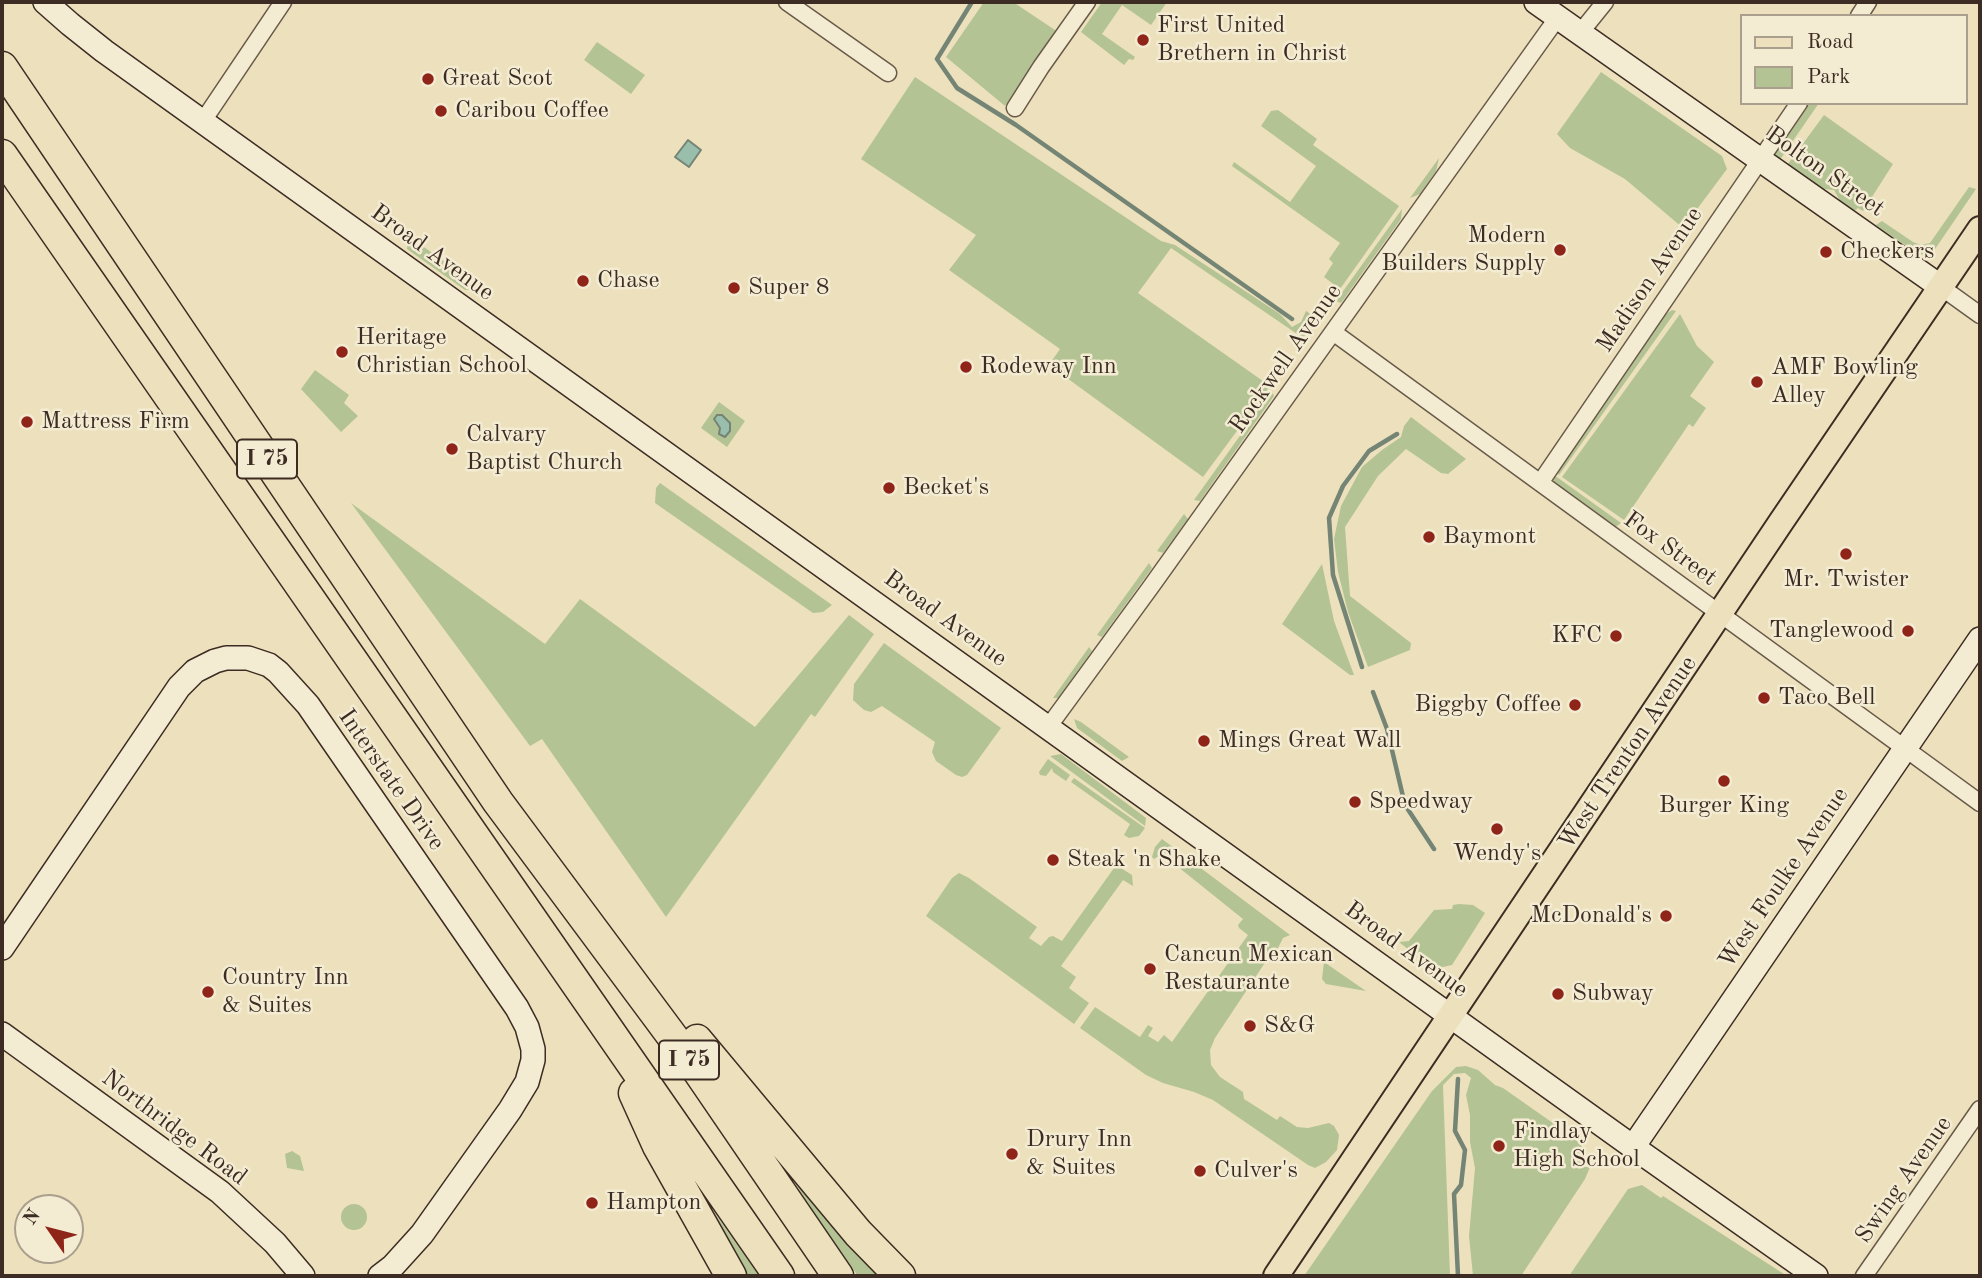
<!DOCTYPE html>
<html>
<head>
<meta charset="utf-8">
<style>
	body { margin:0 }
	#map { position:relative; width:1982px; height:1278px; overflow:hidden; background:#ece1bc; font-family:"Old Standard TT",serif }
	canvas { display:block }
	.frame { position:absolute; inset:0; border:4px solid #3d2c23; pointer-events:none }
	.legend { position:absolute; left:1740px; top:14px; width:228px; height:91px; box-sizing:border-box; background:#f3ecd3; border:2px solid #aa9f8d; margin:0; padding:9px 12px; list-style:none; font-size:21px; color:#3d2c23 }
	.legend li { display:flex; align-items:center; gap:14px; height:35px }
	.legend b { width:35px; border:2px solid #aa9f8d }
	.north { position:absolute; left:14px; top:1194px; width:70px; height:70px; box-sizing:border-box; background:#f3ecd3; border:2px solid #aa9f8d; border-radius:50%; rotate:305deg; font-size:19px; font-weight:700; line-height:28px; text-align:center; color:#3d2c23 }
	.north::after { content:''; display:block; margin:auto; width:24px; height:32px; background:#8f2418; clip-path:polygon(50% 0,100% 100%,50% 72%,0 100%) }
</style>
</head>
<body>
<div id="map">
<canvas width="1982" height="1278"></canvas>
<div class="frame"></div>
<ul class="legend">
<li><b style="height:9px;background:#ece1bc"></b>Road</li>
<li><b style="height:19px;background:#b4c393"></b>Park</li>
</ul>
<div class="north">N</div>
</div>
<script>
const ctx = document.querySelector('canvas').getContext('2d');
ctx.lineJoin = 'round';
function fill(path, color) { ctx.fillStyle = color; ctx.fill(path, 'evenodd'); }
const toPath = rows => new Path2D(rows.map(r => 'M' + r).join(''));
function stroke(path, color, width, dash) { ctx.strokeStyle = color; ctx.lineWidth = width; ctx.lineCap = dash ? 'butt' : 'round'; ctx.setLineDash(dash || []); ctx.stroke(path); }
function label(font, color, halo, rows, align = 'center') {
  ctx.font = font + ' "Old Standard TT",serif'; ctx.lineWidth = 5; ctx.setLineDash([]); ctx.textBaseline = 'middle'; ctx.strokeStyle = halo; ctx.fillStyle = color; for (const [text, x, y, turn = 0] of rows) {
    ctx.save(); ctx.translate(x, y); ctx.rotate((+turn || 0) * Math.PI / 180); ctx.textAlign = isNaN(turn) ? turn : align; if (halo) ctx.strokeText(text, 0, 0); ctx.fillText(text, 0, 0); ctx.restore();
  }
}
fill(toPath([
	[984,2,1013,2,1058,32,1005,106,946,57],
	[1102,2,1167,2,1151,25,1122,5,1102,34,1135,57,1133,60,1129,59,1124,65,1081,32],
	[597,42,645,75,631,94,584,60],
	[1601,72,1722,156,1727,169,1683,228,1625,179,1570,148,1557,134],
	[915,77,1161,241,1175,245,1280,314,1292,327,1301,322,1306,311,1318,319,1303,338,1171,248,1138,293,1270,386,1203,477,1049,365,1060,349,949,270,976,235,861,159],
	[1803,103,1819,103,1777,164,1775,158,1778,139],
	[1278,110,1317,139,1313,145,1399,206,1340,289,1324,277,1333,263,1329,259,1340,243,1232,166,1234,162,1290,202,1316,166,1261,126,1271,111],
	[1824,115,1893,164,1863,211,1858,208,1852,213,1843,206,1834,190,1815,188,1785,168],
	[1439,158,1436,171,1420,194,1410,198],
	[1969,187,1976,189,1931,255,1918,254,1876,225,1882,221,1913,242,1921,245,1930,243],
	[1402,209,1401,219,1341,303,1336,301],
	[408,236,477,284,472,289,465,290,407,249],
	[1672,310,1676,311,1559,475,1556,472,1663,316],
	[1680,314,1697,346,1714,362,1690,396,1706,408,1693,427,1689,424,1624,520,1562,477],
	[315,370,349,395,344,403,358,416,341,432,301,389],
	[1272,391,1274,396,1200,501,1194,500],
	[719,402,745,421,727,447,701,428],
	[1411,417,1466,459,1448,474,1441,473,1406,449,1378,476,1345,527,1350,596,1411,643,1410,650,1368,667,1348,612,1338,572,1334,539,1341,506,1362,467,1382,450,1401,437,1404,426],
	[1554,475,1621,523,1614,528,1554,484],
	[660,483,832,605,823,612,813,613,655,503,656,488],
	[351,503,545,644,580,599,755,727,849,615,874,634,815,717,811,714,666,917,542,739,530,746],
	[1184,514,1188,519,1163,553,1157,551],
	[1149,563,1152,568,1102,637,1097,635],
	[1322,564,1334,621,1354,675,1350,675,1282,624],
	[884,643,1001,728,967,775,962,777,956,775,936,761,932,752,935,742,882,706,871,712,864,710,853,700,854,684],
	[1089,647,1092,651,1058,698,1053,698],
	[1074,719,1081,722,1129,757,1122,761,1077,728],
	[1061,754,1146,818,1145,826,1050,756],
	[1048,759,1070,775,1066,781,1053,772,1052,768,1046,776,1040,775,1039,772],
	[1074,778,1145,828,1139,836,1129,838,1124,835,1130,824,1071,782],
	[1162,839,1290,935,1283,938,1277,950,1272,952,1215,1038,1210,1050,1211,1065,1220,1077,1243,1092,1244,1099,1277,1120,1280,1116,1297,1127,1308,1128,1329,1123,1334,1126,1339,1135,1337,1150,1326,1162,1315,1168,1308,1165,1213,1100,1194,1092,1163,1083,1146,1075,1080,1028,1095,1007,1140,1037,1148,1025,1153,1028,1148,1036,1158,1042,1164,1035,1172,1042,1248,935,1239,928,1238,925,1243,919,1162,854,1154,859,1152,857,1155,847],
	[1110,861,1132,875,1133,886,1123,880,1061,966,1076,977,1069,988,1089,1003,1074,1024,926,916,952,878,959,873,969,878,1037,927,1029,938,1041,946,1049,937,1053,936,1062,941,1114,868,1107,864],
	[1459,904,1473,905,1485,913,1452,965,1433,969,1399,942,1409,941,1434,910,1452,909,1453,905],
	[1324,962,1366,991,1326,984,1322,979],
	[1466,1066,1478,1070,1495,1085,1503,1088,1570,1135,1581,1145,1585,1154,1585,1167,1590,1167,1585,1179,1521,1276,1473,1276,1469,1236,1475,1168,1470,1142,1470,1115,1466,1095,1471,1078,1465,1073,1454,1074,1443,1085,1450,1276,1304,1276,1432,1091,1456,1067],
	[292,1151,300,1156,304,1171,287,1168,285,1154],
	[777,1155,884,1276,858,1276,827,1233],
	[1642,1185,1661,1198,1663,1196,1787,1276,1569,1276,1628,1189],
	'341 1217a13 13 0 1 1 26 0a13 13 0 1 1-26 0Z',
	[709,1205,759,1276,741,1276,708,1212]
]), '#b4c393');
const water = toPath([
	[688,140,701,150,689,167,675,157,688,140],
	[717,415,722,415,730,423,730,431,725,437,719,434,720,428,714,419,717,415]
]);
fill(water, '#99beac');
stroke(water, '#748475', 2);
stroke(toPath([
	[972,2,937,59,957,88,1016,125,1292,319],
	[1362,667,1333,575,1329,518,1343,486,1369,451,1397,434],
	[1373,692,1387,729,1405,805,1434,849],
	[1458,1276,1454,1194,1461,1185,1465,1150,1455,1131,1458,1079]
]), '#748475', 4.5);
const street = toPath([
	[787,2,888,73],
	[1859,16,1868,2],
	[1580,33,1605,2],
	[1015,108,1041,67,1087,2],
	[203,121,283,2],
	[1941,287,1980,315],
	[1333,332,1980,803],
	[1540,483,1799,103],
	[1049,726,1150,588,1558,17],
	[1864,1276,1980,1109]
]);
const secondary = toPath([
	[45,2,70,24,104,51,1633,1147,1816,1276],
	[1536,2,1941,287],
	[2,948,179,687,195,671,215,661,226,658,248,658,269,665,278,672,308,705,517,1008,527,1027,533,1049,533,1060,527,1082,510,1110,422,1234,393,1266,380,1276],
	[2,1034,220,1192,275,1243,303,1276],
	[1633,1147,1980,639]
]);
const primary = toPath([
	[1276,1276,1781,522,1980,229]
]);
const highway = toPath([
	[2,67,498,802,698,1071,838,1276],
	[2,155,779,1276],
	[697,1040,858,1233,900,1276],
	[634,1093,658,1146,731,1276]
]);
stroke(street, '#695949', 19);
stroke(secondary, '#3d2c23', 26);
stroke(primary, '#3d2c23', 28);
stroke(highway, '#3d2c23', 33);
stroke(street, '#f3ecd3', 16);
stroke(secondary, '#f3ecd3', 23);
stroke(primary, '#ece1bc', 24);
stroke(highway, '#ece1bc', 30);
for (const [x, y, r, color] of [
	[1143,40,7,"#8f2418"],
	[428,79,7,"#8f2418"],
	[441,111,7,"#8f2418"],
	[1560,250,7,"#8f2418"],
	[1826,252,7,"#8f2418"],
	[583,281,7,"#8f2418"],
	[734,288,7,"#8f2418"],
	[342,352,7,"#8f2418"],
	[966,367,7,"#8f2418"],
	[1757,382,7,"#8f2418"],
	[27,422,7,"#8f2418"],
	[452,449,7,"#8f2418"],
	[889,488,7,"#8f2418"],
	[1429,537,7,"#8f2418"],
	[1846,554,7,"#8f2418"],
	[1908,631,7,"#8f2418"],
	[1616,636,7,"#8f2418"],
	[1764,698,7,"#8f2418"],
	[1575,705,7,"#8f2418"],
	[1204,741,7,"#8f2418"],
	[1724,781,7,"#8f2418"],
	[1355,802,7,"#8f2418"],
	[1497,829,7,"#8f2418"],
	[1053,860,7,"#8f2418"],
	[1666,916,7,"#8f2418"],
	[1150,969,7,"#8f2418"],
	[208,992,7,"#8f2418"],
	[1558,994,7,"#8f2418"],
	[1250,1026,7,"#8f2418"],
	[1499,1146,7,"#8f2418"],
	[1012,1154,7,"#8f2418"],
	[1200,1171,7,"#8f2418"],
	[592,1203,7,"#8f2418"]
]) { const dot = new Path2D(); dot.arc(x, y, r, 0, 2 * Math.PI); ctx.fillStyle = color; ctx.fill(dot); stroke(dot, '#f3ecd3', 2.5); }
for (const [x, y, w] of [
	[267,459,60],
	[689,1060,60]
]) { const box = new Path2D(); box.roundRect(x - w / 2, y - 19.5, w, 39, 5); ctx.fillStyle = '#f3ecd3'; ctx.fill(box); stroke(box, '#3d2c23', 2); }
label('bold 23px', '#3d2c23', null, [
	["I 75",267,459],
	["I 75",689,1060]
]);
label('24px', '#3d2c23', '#f3ecd3', [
	["First United",1157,26],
	["Brethern in Christ",1157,54],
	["Great Scot",442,79],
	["Caribou Coffee",455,111],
	["Modern",1546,236,"right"],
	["Builders Supply",1546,264,"right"],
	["Checkers",1840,252],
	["Chase",597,281],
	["Super 8",748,288],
	["Heritage",356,338],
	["Christian School",356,366],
	["Rodeway Inn",980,367],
	["AMF Bowling",1771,368],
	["Alley",1771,396],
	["Mattress Firm",41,422],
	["Calvary",466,435],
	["Baptist Church",466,463],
	["Becket's",903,488],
	["Baymont",1443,537],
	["Mr. Twister",1846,580,"center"],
	["Tanglewood",1894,631,"right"],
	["KFC",1602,636,"right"],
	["Taco Bell",1778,698],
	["Biggby Coffee",1561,705,"right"],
	["Mings Great Wall",1218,741],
	["Speedway",1369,802],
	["Burger King",1724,806,"center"],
	["Wendy's",1497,854,"center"],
	["Steak 'n Shake",1067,860],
	["McDonald's",1652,916,"right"],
	["Cancun Mexican",1164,955],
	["Restaurante",1164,983],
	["Country Inn",222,978],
	["& Suites",222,1006],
	["Subway",1572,994],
	["S&G",1264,1026],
	["Findlay",1513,1132],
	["High School",1513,1160],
	["Drury Inn",1026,1140],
	["& Suites",1026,1168],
	["Culver's",1214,1171],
	["Hampton",606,1203]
], 'left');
label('24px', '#3d2c23', '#f3ecd3', [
	["Bolton Street",1825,172,35],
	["Broad Avenue",432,253,36],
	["Madison Avenue",1650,280,-56],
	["Rockwell Avenue",1286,359,-55],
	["Fox Street",1670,549,36],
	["Broad Avenue",945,619,36],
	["West Trenton Avenue",1628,753,-56],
	["Interstate Drive",391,780,55],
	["West Foulke Avenue",1784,878,-56],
	["Broad Avenue",1406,950,36],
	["Northridge Road",174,1128,37],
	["Swing Avenue",1904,1180,-55]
]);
</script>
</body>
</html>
